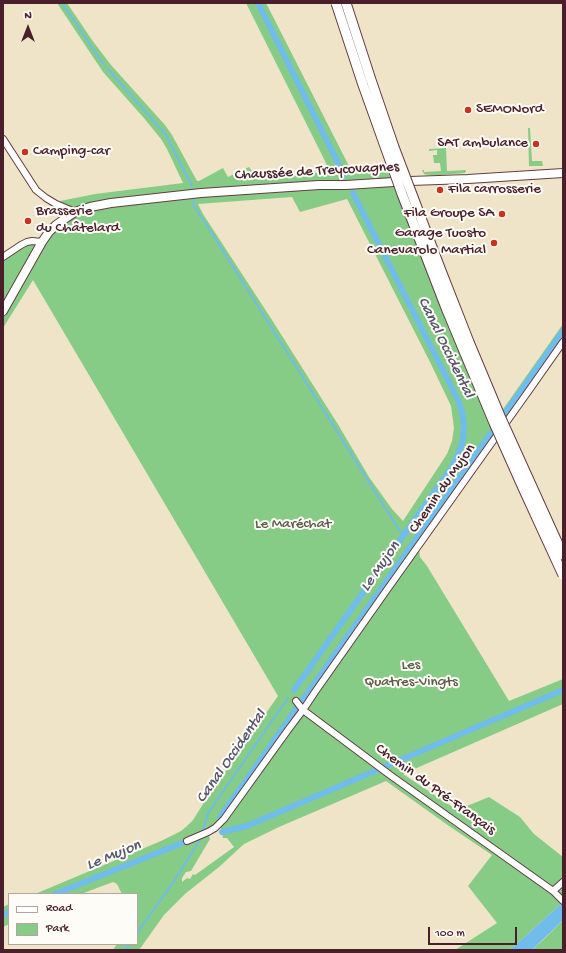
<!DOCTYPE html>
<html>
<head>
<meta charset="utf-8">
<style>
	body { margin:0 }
	#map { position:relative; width:566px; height:953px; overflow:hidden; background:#efe4c7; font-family:"Gochi Hand",sans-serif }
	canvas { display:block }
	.frame { position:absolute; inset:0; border:4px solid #4a1f2b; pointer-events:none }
	.legend { position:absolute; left:8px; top:893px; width:130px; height:52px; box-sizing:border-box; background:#fdfcf7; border:1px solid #b5a4a5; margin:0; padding:5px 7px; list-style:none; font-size:12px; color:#4a1f2b }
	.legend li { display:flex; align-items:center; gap:8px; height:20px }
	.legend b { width:20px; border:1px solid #b5a4a5 }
	.north { position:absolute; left:8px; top:8px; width:40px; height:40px; -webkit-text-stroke:3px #fdfcf7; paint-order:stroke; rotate:0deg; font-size:11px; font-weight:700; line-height:16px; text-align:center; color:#4a1f2b }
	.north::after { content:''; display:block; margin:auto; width:14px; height:18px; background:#4a1f2b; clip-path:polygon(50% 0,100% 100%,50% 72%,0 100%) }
	.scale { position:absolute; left:428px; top:927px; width:89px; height:18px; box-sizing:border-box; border:2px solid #4a1f2b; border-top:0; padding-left:5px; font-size:12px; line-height:14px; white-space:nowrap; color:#4a1f2b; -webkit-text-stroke:3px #fdfcf7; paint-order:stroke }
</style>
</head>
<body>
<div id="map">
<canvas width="566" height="953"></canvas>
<div class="frame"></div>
<ul class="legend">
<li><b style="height:5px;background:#fff"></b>Road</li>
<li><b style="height:11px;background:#87cc86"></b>Park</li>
</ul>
<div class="north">N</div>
<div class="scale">100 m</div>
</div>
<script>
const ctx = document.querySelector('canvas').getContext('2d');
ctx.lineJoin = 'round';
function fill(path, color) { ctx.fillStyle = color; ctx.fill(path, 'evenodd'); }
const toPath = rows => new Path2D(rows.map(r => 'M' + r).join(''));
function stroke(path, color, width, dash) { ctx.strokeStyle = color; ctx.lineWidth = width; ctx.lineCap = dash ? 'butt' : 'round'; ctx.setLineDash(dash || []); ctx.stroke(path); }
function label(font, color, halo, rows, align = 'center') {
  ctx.font = font + ' "Gochi Hand",sans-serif'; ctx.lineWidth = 4; ctx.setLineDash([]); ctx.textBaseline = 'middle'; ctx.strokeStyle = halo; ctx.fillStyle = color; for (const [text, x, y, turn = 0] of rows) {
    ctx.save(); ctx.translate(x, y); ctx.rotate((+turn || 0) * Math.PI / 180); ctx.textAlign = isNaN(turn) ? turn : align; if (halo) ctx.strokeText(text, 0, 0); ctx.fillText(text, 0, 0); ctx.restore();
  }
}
fill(toPath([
	[57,3,67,3,92,40,111,65,165,125,172,135,197,181,199,181,223,168,228,177,249,167,258,180,330,171,246,3,266,3,350,168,351,174,387,170,494,422,563,324,563,342,496,432,419,550,420,557,427,566,509,701,563,679,563,704,403,774,457,810,489,797,520,817,534,834,563,857,563,902,510,950,455,950,497,923,468,886,492,855,449,826,386,781,279,827,244,844,219,867,185,894,164,915,139,950,113,950,117,944,137,944,137,916,138,915,137,914,137,894,122,894,117,884,113,882,81,894,35,894,161,841,181,831,186,827,193,820,210,793,278,696,33,280,3,328,3,257,21,245,42,242,75,213,62,206,60,201,95,194,183,183,167,149,161,139,143,117,103,72],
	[292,197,300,212,347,199,430,362,451,406,454,428,452,441,447,454,403,521,392,509,369,477,339,426,272,320,203,214,198,204],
	[220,824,223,838,227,838,234,847,195,875,193,874,190,879,187,878,182,882,182,878,186,872,191,871,210,839,208,832],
	[528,128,530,128,532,161,542,161,543,166,529,166],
	[446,148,447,171,466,170,466,172,465,172,465,173,439,175,429,175,429,174,428,175,424,174,422,170,424,170,424,172,441,171,440,163,434,163,433,155,437,155,437,150,429,151,429,149],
	[9,904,9,924,3,927,3,907],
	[563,920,563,950,532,950,542,941]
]), '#87cc86');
fill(toPath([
	[563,902,563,920,532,950,510,950]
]), '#70bcea');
stroke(toPath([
	[62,3,104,65],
	[108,69,166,135,192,186],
	[194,200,194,206,206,224,403,536],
	[202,833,208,813,288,698],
	[137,933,172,884,198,843,200,838],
	[125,950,129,944]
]), '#70bcea', 2);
stroke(toPath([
	[258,3,344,175],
	[294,690,452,467,459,452,463,440,464,425,462,412,459,402,353,193],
	[220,817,563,331],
	[222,832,247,826,563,690],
	[55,894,182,843],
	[3,915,9,912]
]), '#70bcea', 6);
const minor = toPath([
	[3,139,36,190,46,198,56,204,75,212],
	[3,257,21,245,27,242,32,241,42,242],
	[296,701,303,710,390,775,553,891,563,901],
	[187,841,208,832,215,828,224,819,288,730,303,710,315,692,384,594,530,389,563,342],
	[553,891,563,882]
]);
const major = toPath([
	[3,311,42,242,49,232,56,225,66,218,75,212,90,207,111,203,201,193,319,185,346,185,410,181,468,179,563,173]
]);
stroke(minor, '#633d42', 8);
stroke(major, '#633d42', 10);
stroke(minor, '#fff', 6);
stroke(major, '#fff', 8);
const highwayBridge = toPath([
	[336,3,363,85,402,194,446,308,494,423,523,488,563,575],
	[346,3,371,80,394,147,440,268,469,342,500,416,563,555]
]);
stroke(highwayBridge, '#633d42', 11, []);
stroke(highwayBridge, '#fff', 9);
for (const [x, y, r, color] of [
	[468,110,4,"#c8321e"],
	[536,144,4,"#c8321e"],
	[25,152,4,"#c8321e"],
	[440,190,4,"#c8321e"],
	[502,214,4,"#c8321e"],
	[28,221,4,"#c8321e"],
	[494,243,4,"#c8321e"]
]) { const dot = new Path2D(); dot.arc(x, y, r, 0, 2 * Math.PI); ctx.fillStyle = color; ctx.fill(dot); stroke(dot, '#fdfcf7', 1.5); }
label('15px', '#4a1f2b', '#fdfcf7', [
	["SEMONord",476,110],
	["SAT ambulance",528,144,"right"],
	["Camping-car",33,152],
	["Fila carrosserie",448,190],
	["Brasserie",36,212],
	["du Châtelard",36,229],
	["Fila Groupe SA",494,214,"right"],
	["Garage Tuosto",486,234,"right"],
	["Canevarolo Martial",486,251,"right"]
], 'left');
label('15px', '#4a1f2b', '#fdfcf7', [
	["Chaussée de Treycovagnes",317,172,-3],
	["Chemin du Mujon",443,489,-55],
	["Chemin du Pré-Français",435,790,36]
]);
label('15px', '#5f5c4b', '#fdfcf7', [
	["Le Maréchat",293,525],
	["Les",411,666],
	["Quatres-Vingts",411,683]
]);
label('italic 16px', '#57566e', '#fdfcf7', [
	["Canal Occidental",445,348,64],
	["Le Mujon",381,567,-55],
	["Canal Occidental",232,757,-55],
	["Le Mujon",114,856,-22]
]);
</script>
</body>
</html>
